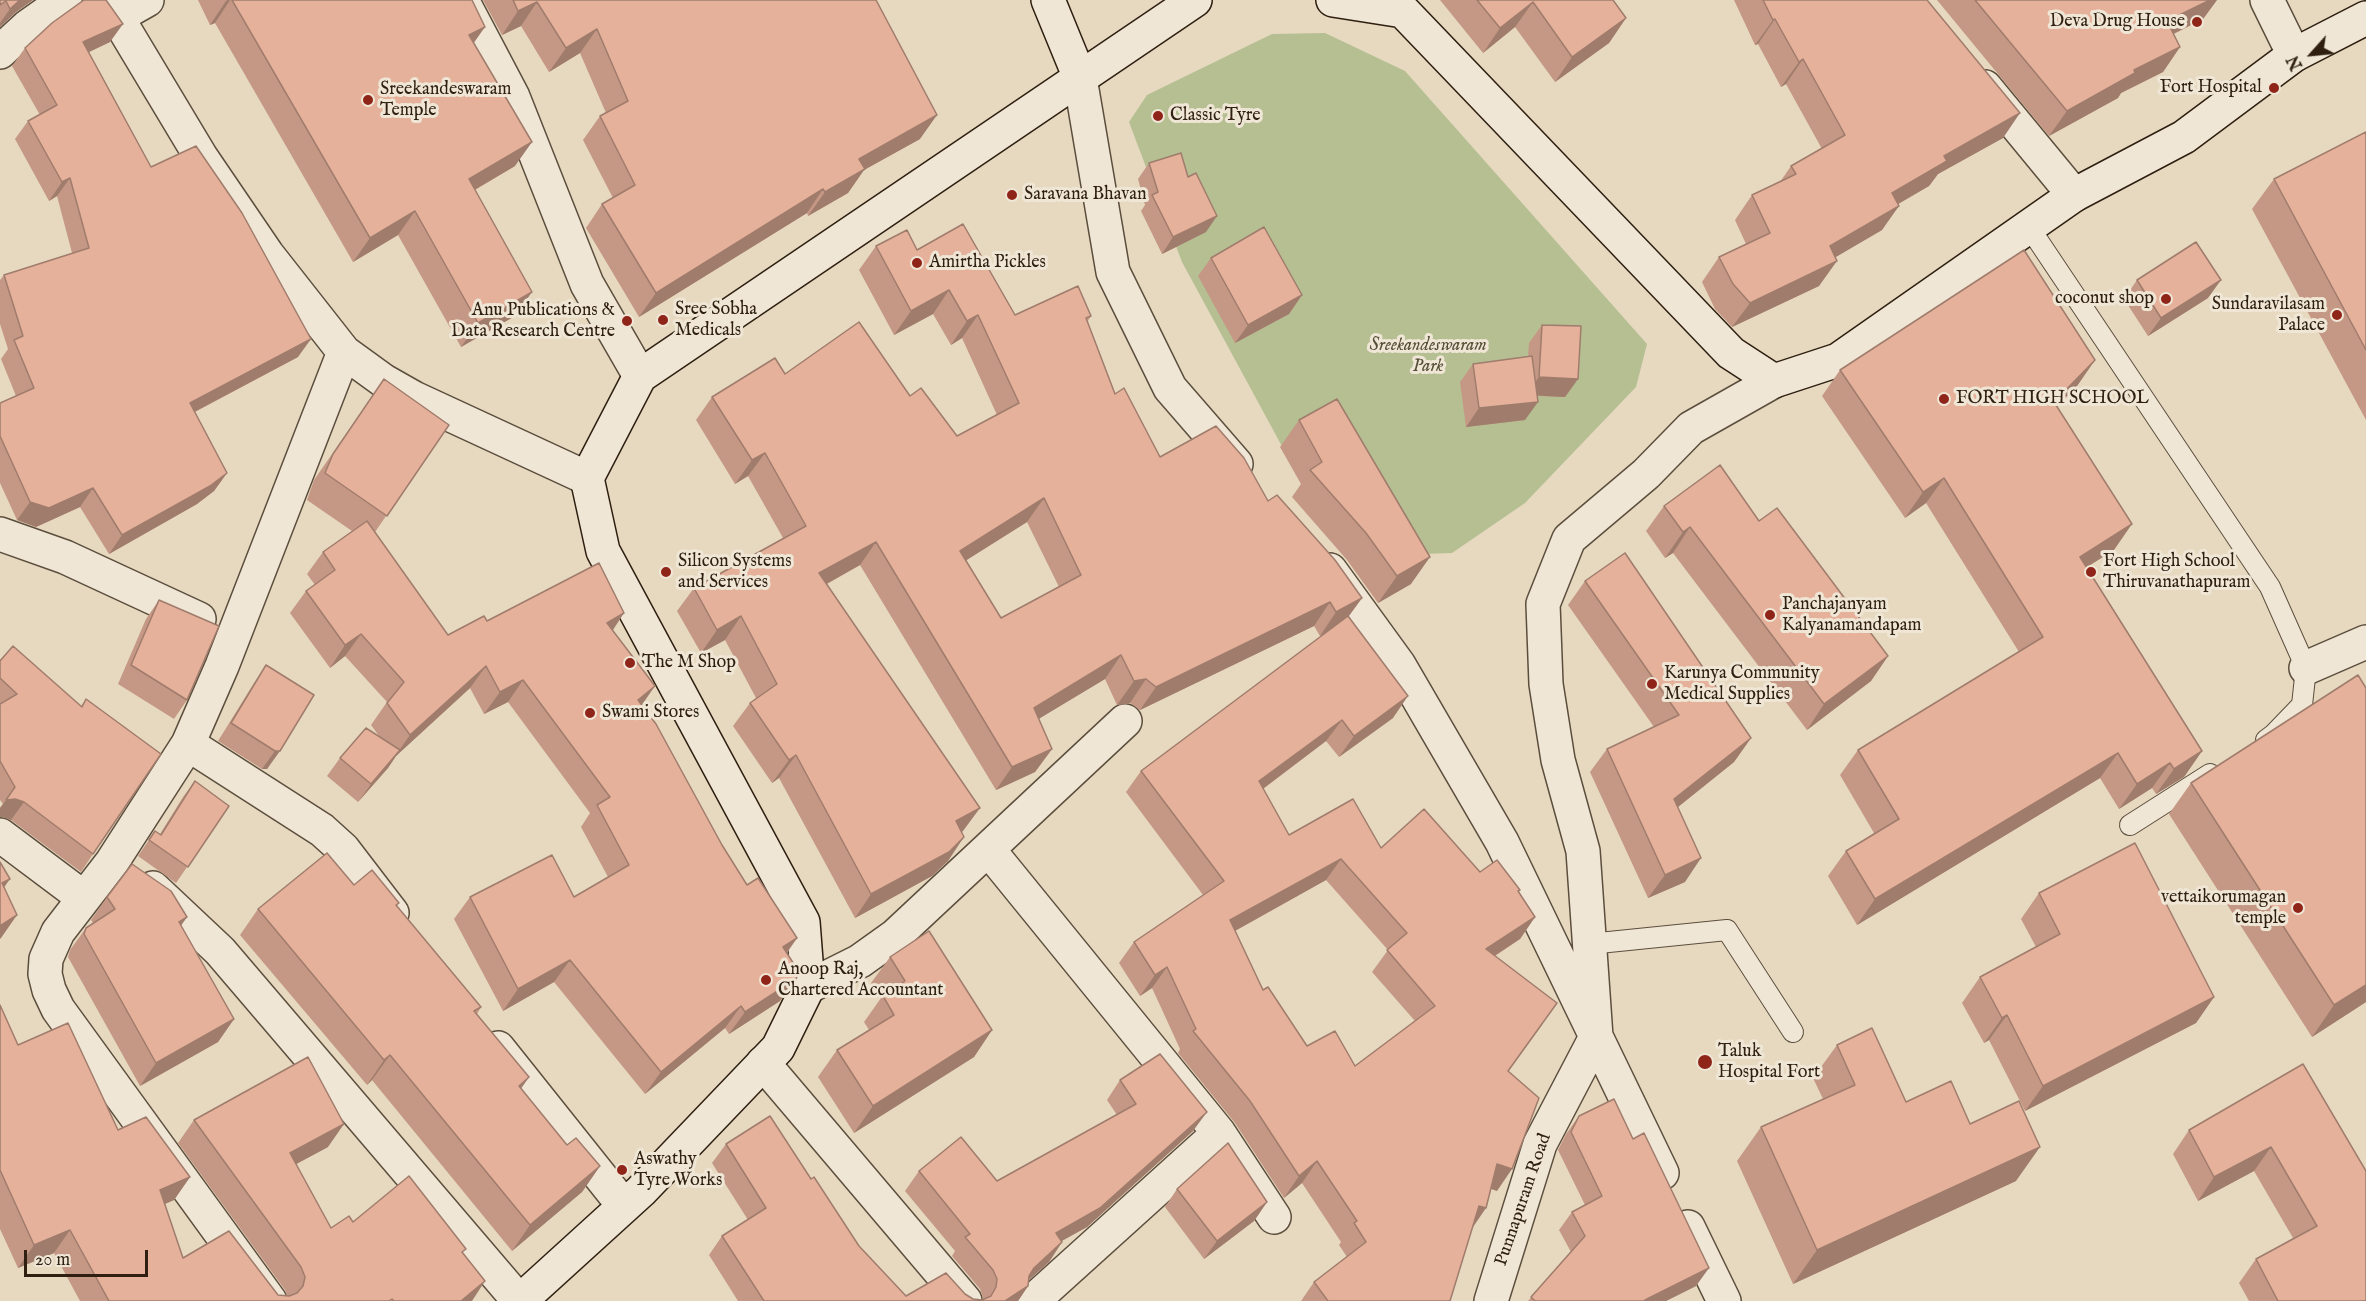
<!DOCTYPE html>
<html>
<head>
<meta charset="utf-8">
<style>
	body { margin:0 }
	#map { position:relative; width:2366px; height:1301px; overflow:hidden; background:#e6d9c0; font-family:"IM FELL English",serif }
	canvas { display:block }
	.north { position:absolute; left:2282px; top:24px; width:60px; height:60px; -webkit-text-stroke:4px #efe6d6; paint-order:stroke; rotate:243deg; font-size:16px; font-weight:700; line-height:24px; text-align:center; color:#2e1f10 }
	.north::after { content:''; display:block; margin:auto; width:21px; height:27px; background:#2e1f10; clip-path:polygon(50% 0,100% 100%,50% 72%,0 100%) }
	.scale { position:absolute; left:24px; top:1250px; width:124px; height:27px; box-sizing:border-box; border:3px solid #2e1f10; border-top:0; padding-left:8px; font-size:18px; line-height:21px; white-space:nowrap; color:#2e1f10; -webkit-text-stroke:4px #efe6d6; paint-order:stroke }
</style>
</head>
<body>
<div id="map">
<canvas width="2366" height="1301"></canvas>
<div class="north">N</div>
<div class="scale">20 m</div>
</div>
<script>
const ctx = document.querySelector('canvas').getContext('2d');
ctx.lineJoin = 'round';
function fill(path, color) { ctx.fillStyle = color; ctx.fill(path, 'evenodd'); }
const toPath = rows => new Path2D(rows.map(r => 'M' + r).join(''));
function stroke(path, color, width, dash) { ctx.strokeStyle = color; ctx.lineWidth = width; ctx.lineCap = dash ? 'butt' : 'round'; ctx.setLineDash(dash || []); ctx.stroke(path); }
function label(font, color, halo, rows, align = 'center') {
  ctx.font = font + ' "IM FELL English",serif'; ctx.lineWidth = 6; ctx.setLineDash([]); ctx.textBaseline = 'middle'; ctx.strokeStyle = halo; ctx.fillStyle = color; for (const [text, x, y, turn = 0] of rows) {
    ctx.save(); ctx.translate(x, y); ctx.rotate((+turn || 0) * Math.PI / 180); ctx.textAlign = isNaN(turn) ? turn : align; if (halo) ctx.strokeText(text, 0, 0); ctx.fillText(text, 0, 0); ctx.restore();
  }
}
fill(toPath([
	[1325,33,1405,71,1647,344,1636,387,1525,503,1452,553,1395,555,1322,520,1182,262,1129,122,1147,95,1272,34]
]), '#b5bf92');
const service = toPath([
	[2029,227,2270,587,2306,668,2302,705,2274,734,2266,740],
	[2130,825,2210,774],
	[1589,944,1727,930,1793,1032]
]);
const minor = toPath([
	[101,0,117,17,201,157,267,254,344,352,384,381,414,398,587,478],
	[462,0,513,97,587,284,640,376],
	[117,17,147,0],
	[0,52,27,27,65,0],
	[1985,87,2074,195],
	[0,534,65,557,199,619],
	[2306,668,2366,642],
	[188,744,322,830,343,849,392,913],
	[0,835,84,898],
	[988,849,1219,1133,1274,1217],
	[153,888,220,951,519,1301],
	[808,987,860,961,895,936,1125,721],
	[498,1048,624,1206],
	[763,1063,965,1301],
	[270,1301,58,1009,49,990,45,974,46,959,58,932,112,862,188,744,222,666,344,352],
	[1033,1301,1219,1133]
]);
const tertiary = toPath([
	[2267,0,2294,55],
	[1080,78,1113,272,1170,388,1236,464],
	[1330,570,1399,665,1502,842,1662,1173],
	[1688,1227,1724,1301],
	[1491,1301,1540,1144,1596,1037,1583,851,1558,760,1546,684,1543,604,1569,539,1646,474,1691,428,1774,381]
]);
const secondary = toPath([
	[1048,0,1080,78],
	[1333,0,1403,11],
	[1387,0,1403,11,1731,353,1774,381,1838,360,2074,195,2184,137,2294,55,2366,18],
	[520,1301,641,1191,778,1048,808,987,803,922,603,551,587,478,640,376,1195,0]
]);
stroke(service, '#5c4e3c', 22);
stroke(minor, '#5c4e3c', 36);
stroke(tertiary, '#5c4e3c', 36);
stroke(secondary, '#2e1f10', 36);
stroke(service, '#efe6d6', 20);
stroke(minor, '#efe6d6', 33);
stroke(tertiary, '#efe6d6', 33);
stroke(secondary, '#efe6d6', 33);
fill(toPath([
	[0,0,33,0,16,12,0,27],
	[198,0,472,0,474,43,515,166,475,190,515,316,461,347,398,235,353,262,215,23,210,25],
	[483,0,876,0,920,139,864,170,848,193,808,216,807,213,639,317,586,228,602,204,613,198,583,140,600,116,606,113,580,53,549,72,521,26,502,35],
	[1440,0,1613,0,1626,18,1609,43,1555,82,1515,27,1483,53],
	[1734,0,1927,0,2003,138,1938,174,1929,186,1898,204,1882,230,1835,257,1819,286,1732,327,1715,309,1702,282,1719,257,1746,244,1735,220,1752,195,1780,182,1791,166,1822,149,1786,84,1781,87,1758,44,1755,45],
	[1937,0,2217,0,2203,19,2174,34,2180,47,2163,72,2121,93,2118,98,2049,136],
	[110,42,89,52,151,167,298,357,195,412,227,473,214,491,197,504,109,554,80,507,36,527,17,520,0,483,0,403,16,396,1,359,8,349,0,324,0,280,4,275,72,253,57,196,49,201,15,139,28,121,40,115,12,66,25,48],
	[2366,132,2366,420,2252,209,2274,179],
	[1149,163,1188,177,1206,232,1162,254,1141,211,1145,205,1138,179],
	[876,246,917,250,1015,315,1091,316,1087,322,1115,394,1160,457,1268,501,1362,598,1349,616,1393,718,1339,757,1326,741,1263,789,1289,835,1381,848,1480,872,1519,892,1535,917,1520,939,1495,956,1542,1025,1508,1072,1497,1191,1491,1189,1472,1228,1450,1301,1301,1301,1314,1282,1347,1257,1339,1245,1341,1242,1302,1183,1284,1198,1235,1123,1178,1053,1180,1049,1152,988,1140,996,1119,963,1134,942,1203,895,1126,792,1141,771,1327,632,1320,636,1314,626,1140,710,1130,703,1117,705,1105,679,1038,719,1052,749,1035,772,996,790,860,565,827,584,963,831,962,832,948,861,932,876,855,918,779,778,772,783,733,726,750,703,756,698,725,640,701,653,677,611,694,588,783,538,748,476,735,484,696,420,712,397,785,374,910,396,957,436,997,415,962,338,951,345,933,314,894,335,859,270],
	[1027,522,1059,587,1001,618,966,560],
	[1326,880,1388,950,1372,972,1415,1021,1355,1066,1307,1046,1263,990,1235,931],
	[1211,258,1302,295,1289,314,1235,343,1198,276],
	[2137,280,2208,298,2148,336,2124,299],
	[1542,325,1578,379,1565,397,1537,396,1525,420,1466,427,1460,382,1473,364,1528,357,1529,343],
	[2095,360,2077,386,2057,406,2114,550,2087,567,2202,751,2184,777,2156,794,2152,788,2119,809,2100,778,1857,925,1828,876,1846,851,1874,833,1840,775,1858,750,2019,652,1926,503,1905,518,1822,396,1840,370],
	[384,379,449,425,375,532,448,635,487,621,613,630,642,705,722,845,747,885,797,938,787,953,780,1001,729,1034,725,1028,645,1094,554,982,503,1011,454,919,470,897,574,897,608,877,581,827,590,813,508,702,484,714,470,688,396,756,388,768,358,802,327,776,340,758,379,736,371,725,387,702,345,656,330,668,290,613,306,591,315,585,307,574,323,552,352,531,307,500,314,480],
	[1299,420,1411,584,1378,603,1347,560,1292,497,1301,484,1280,447],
	[1664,506,1759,521,1888,656,1871,681,1807,730,1673,553,1665,558,1646,531],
	[1585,581,1751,738,1734,762,1678,807,1685,882,1648,898,1590,772,1607,749,1654,727,1568,605],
	[159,600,187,700,174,719,118,684,146,619],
	[0,661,81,706,86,699,93,854,81,872,11,820,3,817,0,817,0,808,3,804,0,800],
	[266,665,314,695,267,769,262,769,218,741,254,683],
	[2366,688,2366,1002,2312,1037,2169,814,2191,783],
	[195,781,229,806,176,883,138,856,155,831,160,834,183,797],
	[354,885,399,903,397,906,481,1007,477,1014,529,1077,521,1088,567,1145,600,1166,582,1192,512,1251,372,1080,367,1085,240,935,258,909],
	[2039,893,2214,997,2196,1023,2025,1111,1989,1040,1984,1043,1962,1003,1980,977,2036,947,2021,919],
	[107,897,187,917,181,925,234,1019,218,1042,140,1086,68,957,70,950,86,928,93,923,91,920],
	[890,957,992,1030,974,1057,854,1133,818,1077,837,1050,869,1030,864,1022,881,998,871,983],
	[0,1005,18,1045,118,1130,190,1177,174,1200,165,1204,183,1258,278,1295,287,1296,285,1290,178,1143,194,1120,328,1147,296,1164,331,1228,353,1222,463,1253,472,1301,80,1301,54,1253,18,1268,0,1229],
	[1837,1045,1906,1102,2016,1181,1793,1284,1737,1161,1761,1127,1823,1099,1813,1078],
	[2303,1064,2366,1301,2249,1301,2239,1283,2256,1259,2293,1238,2254,1171,2198,1201,2173,1154,2189,1130],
	[1120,1080,1193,1131,1087,1227,1061,1241,1062,1242,1049,1262,1028,1280,1028,1286,1018,1301,738,1301,709,1255,722,1236,748,1220,712,1163,726,1144,811,1179,859,1246,906,1296,965,1294,973,1299,982,1300,983,1298,980,1289,952,1256,955,1251,905,1191,919,1171,997,1181,1117,1115,1107,1100],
	[1579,1116,1696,1286,1666,1301,1528,1301,1571,1252,1559,1230,1572,1212,1585,1205,1558,1150,1566,1134],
	[1177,1189,1267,1202,1254,1221,1204,1259,1165,1207]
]), '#c59885');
fill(toPath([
	[20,0,33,0,16,12,0,27,0,23,10,9],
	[228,0,230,0,215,23,210,25,226,1],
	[2210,0,2217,0,2203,19,2150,45,2167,21],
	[537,2,521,26,502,35,518,11],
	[1533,2,1515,27,1483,53,1500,28],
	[1626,18,1609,43,1555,82,1572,57],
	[1775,19,1758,44,1755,45,1773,20],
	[123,24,110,42,70,61,83,42],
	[485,27,468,51,469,35],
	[597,29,580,53,549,72,566,48],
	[2180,47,2163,72,2121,93,2118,98,2049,136,2067,111,2134,70],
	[1803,59,1786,84,1781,87,1799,62],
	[2020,113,2003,138,1938,174,1929,186,1874,218,1892,193,1944,156],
	[937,115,920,139,864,170,848,193,808,216,825,192,859,159],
	[532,142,515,166,452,203,469,179],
	[70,178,57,196,49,201,62,182],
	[823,189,807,213,639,317,656,293],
	[1899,206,1882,230,1812,271,1830,246],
	[415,211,398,235,353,262,370,238],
	[1217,216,1206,232,1162,254,1173,237],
	[1837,261,1819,286,1732,327,1750,303],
	[2221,280,2208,298,2148,336,2161,318],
	[949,290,933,314,894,335,911,311],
	[532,292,515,316,461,347,478,323],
	[1302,295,1289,314,1235,343,1248,325],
	[978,315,962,338,951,345,967,321],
	[311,339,298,357,177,421,190,403],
	[2095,360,2077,386,2036,427,2054,402],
	[1539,377,1578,379,1565,397,1526,395],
	[1538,402,1525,420,1466,427,1479,408],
	[765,453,748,476,735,484,752,460],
	[227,473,214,491,197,504,109,554,122,535],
	[1944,478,1926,503,1905,518,1923,492],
	[93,488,80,507,36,527,17,520,30,502],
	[1044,498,1027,522,943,575,960,551],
	[2132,524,2114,550,2063,582,2080,557],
	[1690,527,1673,553,1665,558,1683,532],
	[876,542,860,565,803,597,819,573],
	[1430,557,1411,584,1378,603,1397,576],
	[1362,598,1345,621,1320,636,1336,612],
	[1330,602,1314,626,1140,710,1156,687],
	[624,613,609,636,607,623],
	[741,616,725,640,701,653,717,630],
	[361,634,345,656,330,668,345,645],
	[1121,655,1105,679,1017,732,1034,708],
	[1888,656,1871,681,1807,730,1824,704],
	[486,666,470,688,396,756,388,768,358,802,371,784,398,752,410,735],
	[1146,679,1130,703,1117,705,1134,681],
	[523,680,508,702,484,714,500,692],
	[655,686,639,709,638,700],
	[1408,696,1393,718,1339,757,1354,736],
	[1342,720,1326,741,1244,803,1259,781],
	[1751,738,1734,762,1658,823,1674,799],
	[1052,749,1035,772,996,790,1012,767],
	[275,751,280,751,267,769,262,769],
	[2202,751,2184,777,2156,794,2174,769],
	[2118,753,2100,778,1857,925,1875,899],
	[796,755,779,778,772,783,789,760],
	[2170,763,2152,788,2119,809,2137,784],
	[15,799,24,802,11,820,3,817,0,817,0,808,6,800],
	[980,808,963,831,939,845,956,821],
	[964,837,948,861,932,876,855,918,871,894],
	[1701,858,1685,882,1648,898,1665,875],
	[1341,859,1326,880,1215,942,1230,920],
	[10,879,0,893,2,883],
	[17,915,1,938,0,939,0,926],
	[187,917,171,940,179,922],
	[1535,917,1520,939,1471,971,1486,949],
	[797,938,781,960,783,947],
	[570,960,554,982,503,1011,518,989],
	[1167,967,1152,988,1140,996,1155,975],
	[796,979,780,1001,729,1034,745,1012],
	[2366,985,2366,1002,2312,1037,2334,1005],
	[2214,997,2196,1023,2025,1111,2043,1086],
	[741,1006,725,1028,645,1094,661,1072],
	[2007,1015,1989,1040,1984,1043,2002,1018],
	[234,1019,218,1042,140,1086,156,1063],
	[992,1030,974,1057,854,1133,873,1106],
	[390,1055,372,1080,367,1085,384,1060],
	[529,1077,511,1103,519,1086],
	[1207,1112,1193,1131,1087,1227,1042,1252,1056,1233],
	[344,1124,328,1147,274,1176,290,1153],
	[2040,1147,2016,1181,1793,1284,1817,1250],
	[2271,1147,2254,1171,2198,1201,2214,1177],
	[1317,1161,1302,1183,1284,1198,1299,1176],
	[1497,1164,1512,1169,1497,1191,1482,1185],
	[600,1166,582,1192,512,1251,530,1225],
	[190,1177,174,1200,144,1213,160,1190],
	[1267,1202,1254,1221,1204,1259,1217,1241],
	[1479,1206,1486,1208,1471,1230],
	[70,1230,54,1253,18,1268,34,1245],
	[1062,1242,1049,1262,1020,1288,1034,1268],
	[1709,1268,1696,1286,1666,1301,1644,1301],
	[485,1281,472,1301,461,1301],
	[1028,1286,1018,1301,1005,1301]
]), '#a07c6c');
const building = toPath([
	[0,0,20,0,10,9,6,1,0,5,0,0],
	[84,0,106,0,123,24,83,42,151,167,196,146,242,213,311,339,190,403,227,473,210,486,122,535,93,488,49,508,30,502,0,436,0,403,34,388,14,340,23,336,4,275,89,248,70,178,62,182,28,121,57,105,25,48,52,23,84,0],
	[232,0,472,0,485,27,469,35,532,142,469,179,532,292,478,323,415,211,370,238,232,0],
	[513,0,876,0,937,115,859,159,865,169,825,192,823,189,656,293,602,204,635,185,600,116,628,101,597,29,566,48,537,2,518,11,513,0],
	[1477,0,1613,0,1626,18,1572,57,1533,2,1500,28,1477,0],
	[1763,0,1927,0,2020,113,1944,156,1947,161,1892,193,1899,206,1830,246,1837,261,1750,303,1733,284,1719,257,1770,233,1752,195,1796,174,1791,166,1845,135,1803,59,1799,62,1775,19,1773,20,1763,0],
	[1975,0,2210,0,2167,21,2180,47,2134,70,2135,73,2067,111,1975,0],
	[2366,132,2366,350,2274,179,2366,132],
	[1181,153,1188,177,1196,173,1217,216,1173,237,1152,195,1158,192,1149,163,1181,153],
	[963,224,1015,315,1078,286,1091,316,1086,318,1115,394,1124,388,1160,457,1216,426,1244,458,1268,501,1277,495,1335,560,1362,598,1336,612,1330,602,1156,687,1146,679,1134,681,1121,655,1034,708,1052,749,1012,767,876,542,819,573,980,808,956,821,964,837,949,852,871,894,796,755,789,760,750,703,777,684,741,616,717,630,694,588,806,526,765,453,752,460,712,397,775,358,785,374,859,322,910,396,921,388,957,436,1019,403,978,315,967,321,949,290,911,311,876,246,907,230,917,250,963,224],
	[1044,498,1081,575,1001,618,960,551,1044,498],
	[1264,227,1302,295,1248,325,1211,258,1264,227],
	[2196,242,2221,280,2161,318,2137,280,2196,242],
	[2024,250,2095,360,2054,402,2132,524,2080,557,2202,751,2174,769,2170,763,2137,784,2118,753,1875,899,1846,851,1899,819,1858,750,2043,637,1944,478,1923,492,1840,370,2024,250],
	[1542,325,1581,326,1578,379,1539,377,1542,325],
	[1532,356,1538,402,1479,408,1473,364,1532,356],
	[384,379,449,425,387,516,325,473,333,454,384,379],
	[1337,399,1430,557,1397,576,1366,533,1310,470,1322,462,1299,420,1337,399],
	[1720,465,1759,521,1777,508,1888,656,1824,704,1690,527,1683,532,1664,506,1720,465],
	[367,521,448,635,484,616,487,621,599,563,624,613,607,623,655,686,638,700,656,724,722,845,747,885,758,878,797,938,783,947,799,972,796,979,745,1012,741,1006,661,1072,570,960,518,989,470,897,552,855,574,897,629,865,597,805,610,797,523,680,500,692,486,666,410,735,387,703,404,682,361,634,345,645,306,591,335,570,323,552,367,521],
	[1625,553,1751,738,1674,799,1701,858,1665,875,1607,749,1679,715,1585,581,1625,553],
	[159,600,219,626,187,700,131,665,159,600],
	[1348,616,1408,696,1354,736,1342,720,1259,781,1289,835,1353,799,1381,848,1424,809,1480,872,1497,860,1520,890,1518,891,1535,917,1486,949,1557,1003,1508,1071,1539,1098,1512,1169,1497,1164,1486,1208,1479,1206,1450,1301,1328,1301,1314,1282,1366,1242,1354,1223,1357,1221,1317,1161,1299,1176,1250,1101,1193,1031,1196,1029,1167,967,1155,975,1134,942,1224,881,1141,771,1348,616],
	[1341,859,1407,933,1387,950,1435,1006,1355,1066,1335,1031,1307,1046,1268,987,1263,990,1230,920,1341,859],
	[13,646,82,707,86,699,161,754,93,854,24,802,15,799,6,800,15,787,0,761,0,704,17,694,0,678,0,661,13,646],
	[266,665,314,695,280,751,275,751,231,723,266,665],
	[2358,675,2366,688,2366,985,2334,1005,2191,783,2358,675],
	[366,728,400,750,371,784,340,758,366,728],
	[195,781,229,806,188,867,149,840,155,831,161,835,195,781],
	[2135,843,2214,997,2043,1086,2007,1015,2002,1018,1980,977,2060,934,2039,893,2135,843],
	[327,853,354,885,372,870,399,903,396,905,481,1007,474,1011,529,1077,519,1086,567,1145,576,1138,600,1166,530,1225,390,1055,384,1060,258,909,327,853],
	[0,862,10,879,2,883,17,915,0,926,0,862],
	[132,864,171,891,187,917,179,922,234,1019,156,1063,84,934,86,928,115,909,107,897,132,864],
	[929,931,992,1030,873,1106,837,1050,894,1015,883,996,905,981,890,957,929,931],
	[0,1005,18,1045,68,1023,118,1130,146,1117,190,1177,160,1190,183,1258,229,1231,278,1295,289,1296,297,1293,303,1286,305,1277,301,1267,194,1120,308,1057,344,1124,290,1153,331,1228,349,1216,353,1222,409,1176,466,1249,462,1252,485,1281,461,1301,394,1301,392,1299,389,1301,109,1301,70,1230,34,1245,0,1170,0,1005],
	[1872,1028,1906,1102,1951,1081,1970,1124,2019,1101,2040,1147,1817,1250,1761,1127,1855,1085,1837,1045,1872,1028],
	[1160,1054,1207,1112,1100,1208,1056,1233,1062,1242,1034,1268,1029,1276,1028,1286,1005,1301,764,1301,722,1236,766,1208,726,1144,770,1116,811,1179,814,1177,859,1246,906,1296,946,1273,965,1294,973,1299,982,1300,991,1296,996,1287,997,1279,993,1270,965,1237,970,1234,919,1171,961,1137,997,1181,1136,1104,1120,1080,1160,1054],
	[2303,1064,2366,1171,2366,1301,2278,1301,2256,1259,2317,1226,2271,1147,2214,1177,2189,1130,2303,1064],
	[1614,1099,1633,1139,1644,1133,1709,1268,1645,1300,1645,1301,1535,1301,1531,1297,1585,1236,1572,1212,1602,1196,1571,1132,1579,1116,1614,1099],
	[1228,1143,1267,1202,1217,1241,1177,1189,1228,1143]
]);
fill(building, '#e5b19b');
stroke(building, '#a07c6c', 1.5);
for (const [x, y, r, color] of [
	[2197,22,6,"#8f2418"],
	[2274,88,6,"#8f2418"],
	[368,100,6,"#8f2418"],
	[1158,116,6,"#8f2418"],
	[1012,195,6,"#8f2418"],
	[917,263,6,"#8f2418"],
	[2166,299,6,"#8f2418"],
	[2337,315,6,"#8f2418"],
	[663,320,6,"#8f2418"],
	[627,321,6,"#8f2418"],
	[1944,399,6,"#8f2418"],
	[666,572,6,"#8f2418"],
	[2091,572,6,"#8f2418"],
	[1770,615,6,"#8f2418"],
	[630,663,6,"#8f2418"],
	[1652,684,6,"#8f2418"],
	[590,713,6,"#8f2418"],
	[2298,908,6,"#8f2418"],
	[766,980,6,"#8f2418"],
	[1705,1062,8,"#8f2418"],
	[622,1170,6,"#8f2418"]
]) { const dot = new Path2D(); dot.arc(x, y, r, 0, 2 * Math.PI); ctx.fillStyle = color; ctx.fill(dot); stroke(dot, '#efe6d6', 2); }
label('18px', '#2e1f10', '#efe6d6', [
	["Deva Drug House",2185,22,"right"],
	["Fort Hospital",2262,88,"right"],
	["Sreekandeswaram",380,90],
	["Temple",380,111],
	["Classic Tyre",1170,116],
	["Saravana Bhavan",1024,195],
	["Amirtha Pickles",929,263],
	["coconut shop",2154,299,"right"],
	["Sundaravilasam",2325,305,"right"],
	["Palace",2325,326,"right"],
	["Sree Sobha",675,310],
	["Medicals",675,331],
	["Anu Publications &",615,311,"right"],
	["Data Research Centre",615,332,"right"],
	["FORT HIGH SCHOOL",1956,399],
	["Silicon Systems",678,562],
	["and Services",678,583],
	["Fort High School",2103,562],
	["Thiruvanathapuram",2103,583],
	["Panchajanyam",1782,605],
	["Kalyanamandapam",1782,626],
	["The M Shop",642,663],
	["Karunya Community",1664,674],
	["Medical Supplies",1664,695],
	["Swami Stores",602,713],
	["vettaikorumagan",2286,898,"right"],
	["temple",2286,919,"right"],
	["Anoop Raj,",778,970],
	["Chartered Accountant",778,991],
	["Taluk",1718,1052],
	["Hospital Fort",1718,1073],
	["Aswathy",634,1160],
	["Tyre Works",634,1181]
], 'left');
label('italic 18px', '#564f37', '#efe6d6', [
	["Sreekandeswaram",1428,346],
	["Park",1428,367]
]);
label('18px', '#2e1f10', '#efe6d6', [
	["Punnapuram Road",1524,1200,-71]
]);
</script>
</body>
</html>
